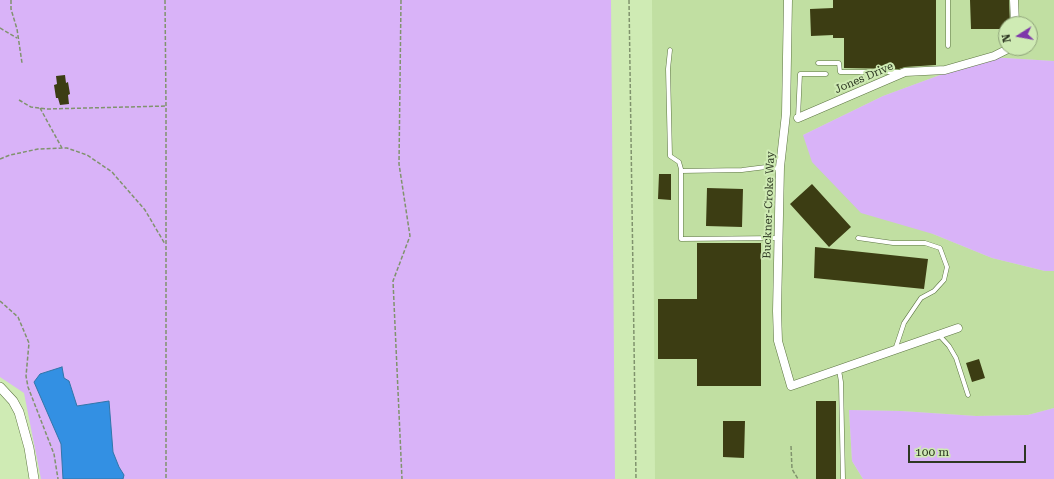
<!DOCTYPE html>
<html>
<head>
<meta charset="utf-8">
<style>
	body { margin:0 }
	#map { position:relative; width:1054px; height:479px; overflow:hidden; background:#cfebb4; font-family:"Roboto Serif",serif }
	canvas { display:block }
	.north { position:absolute; left:998px; top:16px; width:40px; height:40px; box-sizing:border-box; background:#cfebb4; border:1px solid #8fa37a; border-radius:50%; rotate:259deg; font-size:11px; font-weight:700; line-height:16px; text-align:center; color:#2e3823 }
	.north::after { content:''; display:block; margin:auto; width:14px; height:18px; background:#7e37aa; clip-path:polygon(50% 0,100% 100%,50% 72%,0 100%) }
	.scale { position:absolute; left:908px; top:445px; width:118px; height:18px; box-sizing:border-box; border:2px solid #2e3823; border-top:0; padding-left:5px; font-size:12px; line-height:14px; white-space:nowrap; color:#2e3823; -webkit-text-stroke:3px #cfebb4; paint-order:stroke }
</style>
</head>
<body>
<div id="map">
<canvas width="1054" height="479"></canvas>
<div class="north">N</div>
<div class="scale">100 m</div>
</div>
<script>
const ctx = document.querySelector('canvas').getContext('2d');
ctx.lineJoin = 'round';
function fill(path, color) { ctx.fillStyle = color; ctx.fill(path, 'evenodd'); }
const toPath = rows => new Path2D(rows.map(r => 'M' + r).join(''));
function stroke(path, color, width, dash) { ctx.strokeStyle = color; ctx.lineWidth = width; ctx.lineCap = dash ? 'butt' : 'round'; ctx.setLineDash(dash || []); ctx.stroke(path); }
function label(font, color, halo, rows, align = 'center') {
  ctx.font = font + ' "Roboto Serif",serif'; ctx.lineWidth = 4; ctx.setLineDash([]); ctx.textBaseline = 'middle'; ctx.strokeStyle = halo; ctx.fillStyle = color; for (const [text, x, y, turn = 0] of rows) {
    ctx.save(); ctx.translate(x, y); ctx.rotate((+turn || 0) * Math.PI / 180); ctx.textAlign = isNaN(turn) ? turn : align; if (halo) ctx.strokeText(text, 0, 0); ctx.fillText(text, 0, 0); ctx.restore();
  }
}
fill(toPath([
	[652,0,1054,0,1054,61,989,57,883,96,803,135,933,234,992,258,1045,271,1054,271,1054,408,1028,415,976,416,901,411,849,410,852,461,863,479,655,479],
	[1006,24,1030,24,1030,48,1006,48]
]), '#c1dfa2');
fill(toPath([
	[0,0,611,0,615,479,41,479,24,393,0,377],
	[989,57,1054,61,1054,271,1045,271,992,258,933,234,861,213,812,162,803,135,883,96],
	[1054,408,1054,479,863,479,852,461,849,410,901,411,976,416,1028,415]
]), '#d9b3f8');
const water = toPath([
	[62,367,64,378,69,381,77,406,109,401,113,452,119,467,124,475,123,479,63,479,61,444,34,382,40,374,62,367]
]);
fill(water, '#3390e3');
stroke(water, '#3276a9', 1);
fill(toPath([
	[833,0,936,0,936,65,905,67,899,69,844,68,844,38,833,38,833,35,811,36,810,9,833,8],
	[970,0,1009,0,1010,24,1006,24,1006,29,971,29],
	[65,75,66,83,68,82,70,94,68,95,69,104,60,105,58,98,56,98,54,85,57,84,56,76],
	[659,174,671,174,671,200,658,199],
	[812,184,851,227,829,247,790,204],
	[707,188,743,189,742,227,706,226],
	[697,243,761,243,761,386,697,386,697,359,658,359,658,299,697,299],
	[815,247,928,259,924,289,814,278],
	[979,359,985,378,972,382,966,363],
	[816,401,836,401,836,479,816,479],
	[723,421,745,421,744,458,723,457]
]), '#3c3d13');
const service = toPath([
	[948,0,948,46],
	[670,50,668,69,670,156,679,162,681,169,681,239,779,238],
	[818,63,839,63,840,72,899,72],
	[798,117,800,74,826,74],
	[681,171,742,170,766,167,780,169],
	[858,238,893,243,925,243,940,248,947,267,944,280,934,291,921,298,904,323,895,350],
	[939,335,949,346,956,358,968,395],
	[839,370,841,382,843,479]
]);
const minor = toPath([
	[788,0,786,114,780,167,777,311,778,341,791,386,958,328],
	[1014,0,1015,24],
	[798,118,905,72,945,70,994,56,1010,48]
]);
const tertiary = toPath([
	[0,387,13,401,19,412,29,448,34,479]
]);
stroke(service, '#5d7543', 5);
stroke(minor, '#5d7543', 9);
stroke(tertiary, '#5d7543', 10);
stroke(toPath([
	[11,0,11,9,17,29,22,63],
	[165,0,166,106,166,479],
	[401,0,399,164,410,236,393,281,402,479],
	[629,0,636,479],
	[0,28,17,38],
	[19,100,31,107,47,109,166,106],
	[40,108,62,148],
	[0,159,10,155,38,149,62,148,67,148,87,155,112,172,145,210,165,244],
	[0,301,18,317,29,343,26,376,28,387,54,454,58,479],
	[791,446,792,469,798,479]
]), '#80936d', 1.5, [4, 2]);
stroke(service, '#fff', 4);
stroke(minor, '#fff', 8);
stroke(tertiary, '#fff', 9);
label('11px', '#2e3823', '#cfebb4', [
	["Jones Drive",864,78,-23],
	["Buckner-Croke Way",769,205,-88]
]);
</script>
</body>
</html>
